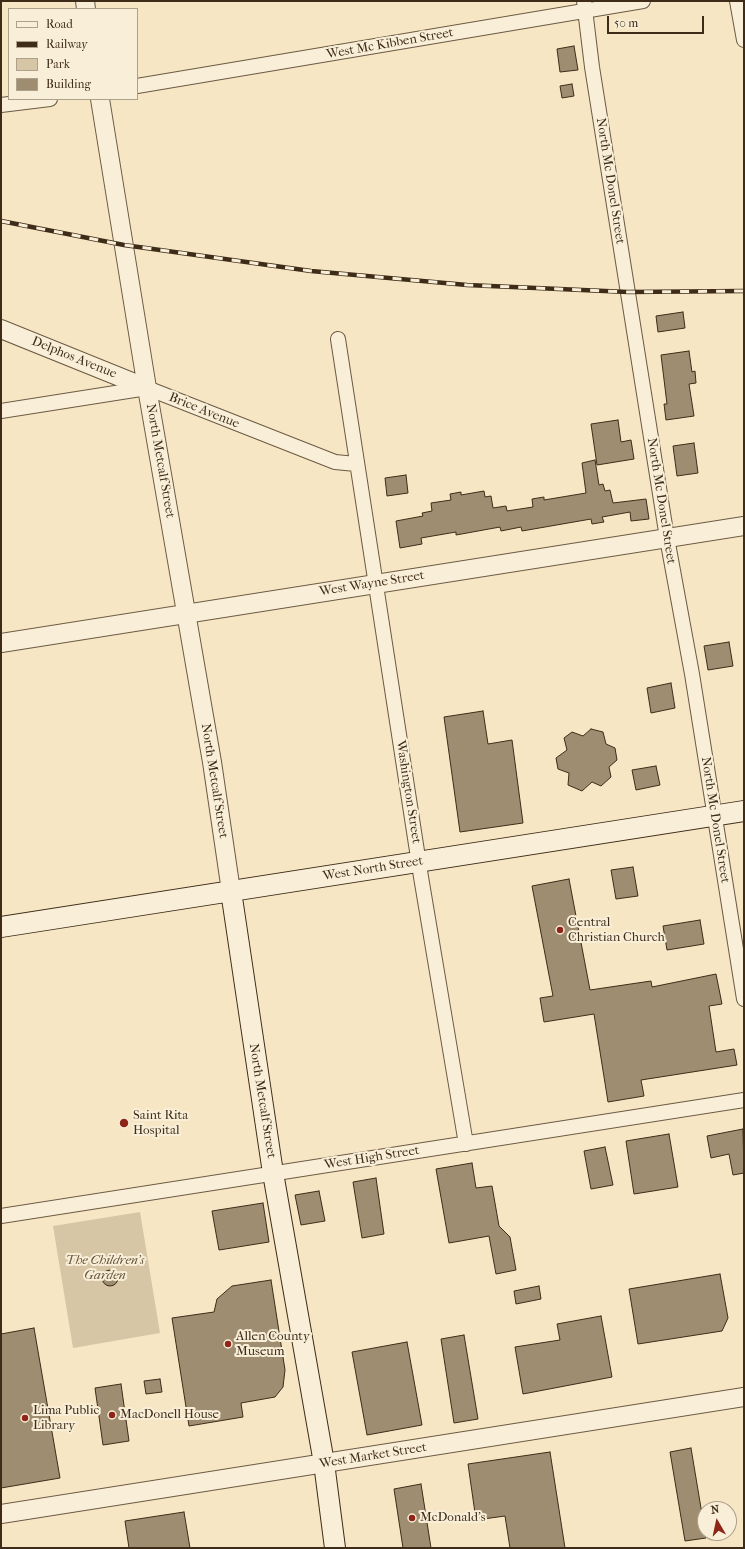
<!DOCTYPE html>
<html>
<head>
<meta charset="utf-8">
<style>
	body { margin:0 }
	#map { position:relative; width:745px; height:1549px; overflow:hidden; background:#f6e6c3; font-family:"IM FELL French Canon",serif }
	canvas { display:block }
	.frame { position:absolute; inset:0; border:2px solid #3e2c19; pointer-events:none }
	.legend { position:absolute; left:8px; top:8px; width:130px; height:92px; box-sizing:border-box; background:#f9efd8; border:1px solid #aea18c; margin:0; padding:5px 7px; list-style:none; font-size:12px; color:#3e2c19 }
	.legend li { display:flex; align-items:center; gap:8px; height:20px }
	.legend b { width:20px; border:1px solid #aea18c }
	.north { position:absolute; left:697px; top:1501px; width:40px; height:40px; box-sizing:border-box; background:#f9efd8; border:1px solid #aea18c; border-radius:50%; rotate:351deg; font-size:11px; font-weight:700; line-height:16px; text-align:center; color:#3e2c19 }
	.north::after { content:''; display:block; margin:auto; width:14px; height:18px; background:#8f2418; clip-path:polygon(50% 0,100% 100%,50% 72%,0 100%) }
	.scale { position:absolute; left:607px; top:16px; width:97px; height:18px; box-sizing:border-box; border:2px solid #3e2c19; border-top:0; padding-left:5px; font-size:12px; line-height:14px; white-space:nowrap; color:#3e2c19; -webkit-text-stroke:3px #f9efd8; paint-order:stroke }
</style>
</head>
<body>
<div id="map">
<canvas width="745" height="1549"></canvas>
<div class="frame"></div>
<ul class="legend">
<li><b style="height:5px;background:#f9efd8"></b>Road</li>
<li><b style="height:5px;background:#3e2c19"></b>Railway</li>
<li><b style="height:11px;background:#d7c6a6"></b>Park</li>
<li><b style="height:11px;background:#9e8d71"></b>Building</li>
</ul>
<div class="north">N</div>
<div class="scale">50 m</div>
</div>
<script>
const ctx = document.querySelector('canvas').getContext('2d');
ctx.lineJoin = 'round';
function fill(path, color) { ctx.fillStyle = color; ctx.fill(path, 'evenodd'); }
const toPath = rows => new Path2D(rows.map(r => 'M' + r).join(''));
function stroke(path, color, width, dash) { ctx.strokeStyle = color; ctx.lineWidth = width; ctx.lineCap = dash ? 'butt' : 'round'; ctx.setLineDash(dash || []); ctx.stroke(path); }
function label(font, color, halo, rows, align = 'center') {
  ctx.font = font + ' "IM FELL French Canon",serif'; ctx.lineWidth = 4; ctx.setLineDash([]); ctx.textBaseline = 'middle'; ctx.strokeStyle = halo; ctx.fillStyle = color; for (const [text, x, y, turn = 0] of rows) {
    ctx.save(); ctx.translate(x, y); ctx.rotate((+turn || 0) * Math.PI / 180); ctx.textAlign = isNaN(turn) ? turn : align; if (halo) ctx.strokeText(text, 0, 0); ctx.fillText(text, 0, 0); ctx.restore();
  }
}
fill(toPath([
	[140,1212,160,1333,73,1348,53,1226]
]), '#d7c6a6');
const building = toPath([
	[574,46,578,70,560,72,557,49,574,46],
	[572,84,574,96,562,98,560,86,572,84],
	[683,312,685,328,658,332,656,316,683,312],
	[689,351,692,372,695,371,696,383,689,384,694,416,666,420,664,404,667,404,661,355,689,351],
	[618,420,621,442,631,440,634,459,597,465,591,424,618,420],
	[694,443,698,473,677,476,673,446,694,443],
	[595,460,599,485,603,484,605,491,610,490,613,503,646,499,649,519,631,521,630,512,602,517,604,522,592,524,591,519,522,531,521,527,501,531,500,527,456,535,456,532,421,538,422,544,400,548,396,521,423,516,422,513,432,511,431,503,451,500,450,494,461,492,461,495,484,491,485,497,491,496,493,508,506,506,507,511,533,507,532,499,544,497,544,500,586,493,582,463,595,460],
	[406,475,408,493,387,496,385,478,406,475],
	[729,642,733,666,708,670,704,646,729,642],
	[671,683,675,708,651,713,647,688,671,683],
	[483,711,488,744,512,740,523,823,460,832,444,717,483,711],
	[591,729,603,732,606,744,615,748,617,760,609,767,611,777,601,786,592,782,582,791,568,785,569,773,558,769,556,758,567,750,564,738,572,732,583,736,591,729],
	[656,766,660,785,636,790,632,770,656,766],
	[633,867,638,896,616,899,611,870,633,867],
	[569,879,590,990,651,981,652,987,716,974,722,1004,709,1006,716,1052,734,1049,737,1065,641,1080,644,1096,608,1102,594,1014,544,1022,540,998,553,996,532,886,569,879],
	[700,920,704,944,667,950,663,926,700,920],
	[743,1129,744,1173,733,1175,729,1154,711,1158,707,1136,743,1129],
	[669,1134,678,1187,634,1194,626,1141,669,1134],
	[605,1147,613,1185,591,1189,584,1151,605,1147],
	[472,1163,476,1188,492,1186,499,1226,510,1237,516,1270,496,1274,489,1236,449,1243,436,1169,472,1163],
	[376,1178,384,1234,362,1238,353,1182,376,1178],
	[319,1191,325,1221,301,1225,295,1195,319,1191],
	[263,1203,269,1242,219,1250,212,1211,263,1203],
	'102 1278a8 8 0 1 1 16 0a8 8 0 1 1-16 0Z',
	[720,1274,728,1318,722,1331,638,1344,629,1289,720,1274],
	[271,1280,285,1370,283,1387,275,1397,241,1403,243,1417,189,1426,172,1318,214,1312,217,1299,232,1286,271,1280],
	[539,1286,541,1299,516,1304,514,1291,539,1286],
	[601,1316,612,1377,523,1394,515,1347,560,1340,557,1324,601,1316],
	[34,1328,60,1478,1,1488,1,1334,34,1328],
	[464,1335,478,1419,454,1423,441,1339,464,1335],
	[407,1342,422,1425,367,1435,352,1352,407,1342],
	[160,1379,162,1392,146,1394,144,1381,160,1379],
	[121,1384,129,1441,103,1445,95,1388,121,1384],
	[691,1448,706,1538,685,1541,670,1452,691,1448],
	[550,1452,565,1548,510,1548,505,1516,476,1520,468,1464,550,1452],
	[421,1484,431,1548,403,1548,394,1489,421,1484],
	[184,1512,190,1548,129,1548,125,1521,184,1512]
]);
fill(building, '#9e8d71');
stroke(building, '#3e2c19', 1);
const minor = toPath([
	[584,1,592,67,667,538,692,674,744,999],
	[737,1,744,40],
	[137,86,643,1],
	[1,105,50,99],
	[338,339,421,877,466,1144],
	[1,411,147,388,335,462,356,464],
	[1,1216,744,1100]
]);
const tertiary = toPath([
	[85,1,86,9],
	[100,99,147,388,212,762,231,891],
	[1,329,147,388],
	[1,643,744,526],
	[1,1514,744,1397]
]);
const secondary = toPath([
	[231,891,273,1173,324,1463,335,1548],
	[1,927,744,811]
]);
stroke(minor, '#6c5a44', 16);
stroke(tertiary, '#6c5a44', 20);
stroke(secondary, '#3e2c19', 22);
stroke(minor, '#f9efd8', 14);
stroke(tertiary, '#f9efd8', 18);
stroke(secondary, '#f9efd8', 20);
const rail = toPath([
	[1,221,124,245,311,271,467,285,628,292,744,291]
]);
stroke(rail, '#3e2c19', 4.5);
stroke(rail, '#f9efd8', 3, [9]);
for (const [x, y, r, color] of [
	[560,930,4,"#8f2418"],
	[124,1123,5,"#8f2418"],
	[228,1344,4,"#8f2418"],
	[112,1415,4,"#8f2418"],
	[25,1418,4,"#8f2418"],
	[412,1518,4,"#8f2418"]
]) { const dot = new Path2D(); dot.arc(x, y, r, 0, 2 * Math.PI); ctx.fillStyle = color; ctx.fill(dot); stroke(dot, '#f9efd8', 1.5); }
label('13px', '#3e2c19', '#f9efd8', [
	["West Mc Kibben Street",390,44,-10],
	["North Mc Donel Street",610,181,81],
	["Delphos Avenue",74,358,22],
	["Brice Avenue",204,411,22],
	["North Metcalf Street",160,461,80],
	["North Mc Donel Street",661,501,81],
	["West Wayne Street",372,584,-9],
	["North Metcalf Street",214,781,81],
	["Washington Street",408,792,81],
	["North Mc Donel Street",715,820,81],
	["West North Street",373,869,-9],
	["North Metcalf Street",262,1101,81],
	["West High Street",372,1158,-9],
	["West Market Street",373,1456,-9]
]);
label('13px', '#3e2c19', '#f9efd8', [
	["Central",568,923],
	["Christian Church",568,938],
	["Saint Rita",133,1116],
	["Hospital",133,1131],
	["Allen County",236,1337],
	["Museum",236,1352],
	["Lima Public",33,1411],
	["Library",33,1426],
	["MacDonell House",120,1415],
	["McDonald's",420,1518]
], 'left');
label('italic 13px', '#64523c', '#f9efd8', [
	["The Children’s",105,1261],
	["Garden",105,1276]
]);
</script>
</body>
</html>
